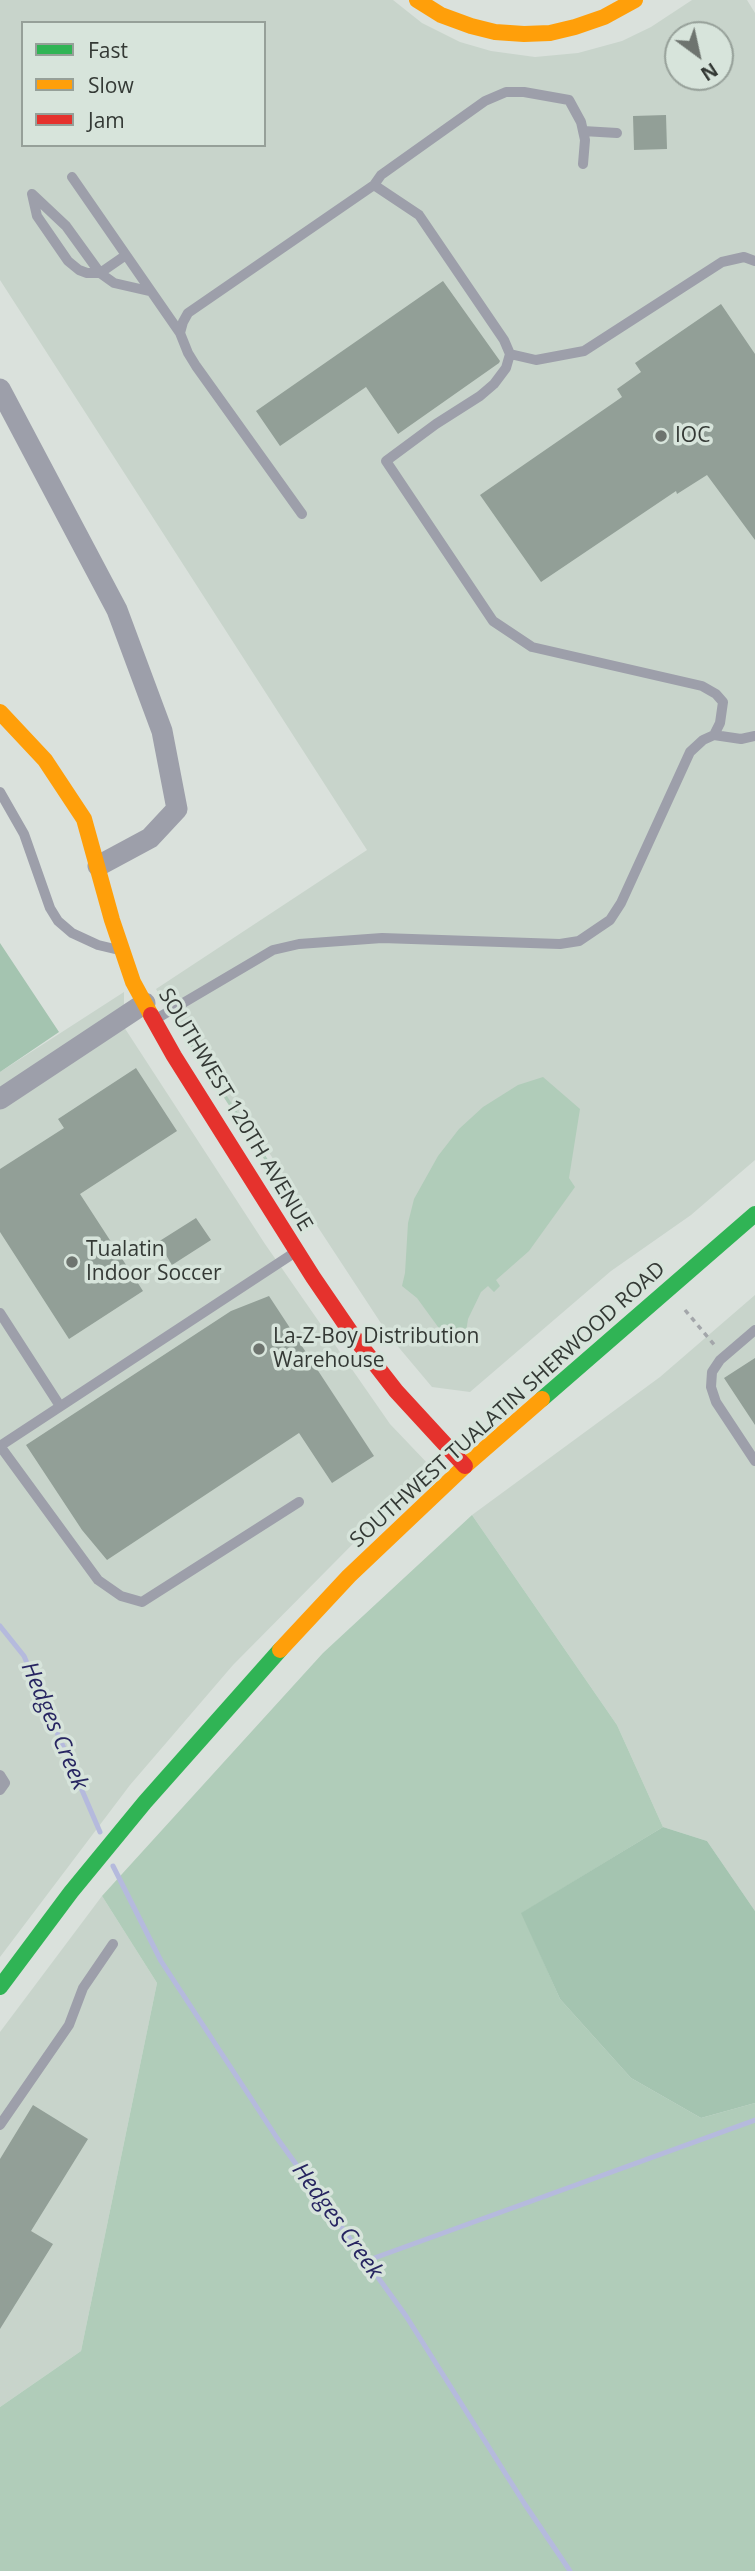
<!DOCTYPE html>
<html>
<head>
<meta charset="utf-8">
<style>
	body { margin:0 }
	#map { position:relative; width:755px; height:2571px; overflow:hidden; background:#dae1dc; font-family:"Open Sans",sans-serif }
	canvas { display:block }
	.legend { position:absolute; left:21px; top:21px; width:245px; height:126px; box-sizing:border-box; background:#d7e4db; border:2px solid #96a099; margin:0; padding:9px 12px; list-style:none; font-size:21px; color:#343935 }
	.legend li { display:flex; align-items:center; gap:14px; height:35px }
	.legend b { width:35px; border:2px solid #96a099 }
	.north { position:absolute; left:664px; top:21px; width:70px; height:70px; box-sizing:border-box; background:#d7e4db; border:2px solid #96a099; border-radius:50%; rotate:147deg; font-size:19px; font-weight:700; line-height:28px; text-align:center; color:#343935 }
	.north::after { content:''; display:block; margin:auto; width:24px; height:32px; background:#6e746f; clip-path:polygon(50% 0,100% 100%,50% 72%,0 100%) }
</style>
</head>
<body>
<div id="map">
<canvas width="755" height="2571"></canvas>
<ul class="legend">
<li><b style="height:9px;background:#30b455"></b>Fast</li>
<li><b style="height:9px;background:#ff9f0a"></b>Slow</li>
<li><b style="height:9px;background:#e5322d"></b>Jam</li>
</ul>
<div class="north">N</div>
</div>
<script>
const ctx = document.querySelector('canvas').getContext('2d');
ctx.lineJoin = 'round';
function fill(path, color) { ctx.fillStyle = color; ctx.fill(path, 'evenodd'); }
const toPath = rows => new Path2D(rows.map(r => 'M' + r).join(''));
function stroke(path, color, width, dash) { ctx.strokeStyle = color; ctx.lineWidth = width; ctx.lineCap = dash ? 'butt' : 'round'; ctx.setLineDash(dash || []); ctx.stroke(path); }
function label(font, color, halo, rows, align = 'center') {
  ctx.font = font + ' "Open Sans",sans-serif'; ctx.lineWidth = 7; ctx.setLineDash([]); ctx.textBaseline = 'middle'; ctx.strokeStyle = halo; ctx.fillStyle = color; for (const [text, x, y, turn = 0] of rows) {
    ctx.save(); ctx.translate(x, y); ctx.rotate((+turn || 0) * Math.PI / 180); ctx.textAlign = isNaN(turn) ? turn : align; if (halo) ctx.strokeText(text, 0, 0); ctx.fillText(text, 0, 0); ctx.restore();
  }
}
fill(toPath([
	[0,0,393,0,422,23,460,42,491,51,535,57,578,53,622,41,651,27,692,0,747,0,755,13,755,1160,691,1215,611,1271,470,1392,432,1387,390,1337,245,1116,240,1119,156,989,367,850,0,280],
	[23,23,264,23,264,145,23,145],
	[678,35,720,35,720,77,678,77],
	[124,992,124,1027,265,1244,390,1424,430,1466,233,1665,130,1785,0,1957,0,1072],
	[755,1295,755,1911,707,1841,663,1827,617,1725,472,1515,660,1377],
	[102,1896,157,1983,81,2351,0,2407,0,2032]
]), '#c8d4cb');
fill(toPath([
	[192,1042,294,1200,292,1202,189,1044],
	[543,1077,580,1109,569,1178,575,1187,529,1251,496,1280,500,1286,494,1292,488,1286,481,1292,468,1319,466,1332,441,1331,417,1298,402,1286,405,1273,408,1223,414,1199,438,1156,459,1129,483,1107,518,1085],
	[472,1515,617,1725,663,1827,522,1913,560,1999,631,2078,701,2118,755,2103,755,2571,0,2571,0,2407,81,2351,157,1983,102,1896,323,1653]
]), '#b0ccb9');
fill(toPath([
	[0,943,59,1032,0,1072],
	[663,1827,707,1841,755,1911,755,2103,701,2118,631,2078,560,1999,521,1913]
]), '#a4c4b0');
stroke(toPath([
	[0,1626,24,1656,100,1832],
	[113,1866,161,1961,277,2138,406,2316,524,2503,570,2571],
	[366,2261,755,2120]
]), '#b5badd', 5);
fill(toPath([
	[666,115,667,149,634,150,633,116],
	[443,281,500,361,499,363,398,434,366,387,280,446,256,411],
	[721,304,755,354,755,540,707,475,677,494,676,491,541,582,480,495,622,397,617,389,641,372,635,363],
	[136,1068,177,1131,80,1194,143,1291,69,1339,0,1232,0,1169,64,1128,58,1119],
	[196,1218,211,1240,172,1265,158,1242],
	[269,1296,374,1456,332,1483,299,1433,107,1560,82,1530,26,1445,231,1311],
	[755,1358,755,1425,724,1378],
	[33,2105,88,2139,31,2231,53,2244,0,2329,0,2159]
]), '#929f97');
stroke(toPath([
	[685,1310,716,1347]
]), '#a3a6aa', 3.5, [5, 5]);
stroke(toPath([
	[583,131,617,133],
	[72,177,180,333,188,353,196,366,302,514],
	[374,185,381,175,485,101,506,92,524,92,569,100,581,122,585,140,583,164],
	[32,194,66,226,100,273,114,283,149,291],
	[32,194,37,216,68,261,79,270,87,273,100,273,126,255],
	[180,333,183,322,188,313,374,185,419,215,504,340,510,354,506,368,494,384,480,396,436,424,386,461,493,621,532,647,702,686,716,694,723,702,720,723,714,735],
	[510,354,536,360,584,351,722,262,744,257,755,261],
	[0,792,24,834,50,908,58,921,72,933,98,945,119,950],
	[156,1019,273,950,299,944,382,938,560,944,579,941,610,920,621,903,690,752,703,740,714,735,741,739,755,736],
	[0,1313,60,1406],
	[755,1330,720,1360,712,1372,711,1387,716,1402,755,1461],
	[0,1446,98,1580,121,1596,142,1602,299,1502],
	[0,1446,294,1253],
	[0,1775,5,1783,0,1790],
	[0,2125,69,2025,83,1988,113,1944]
]), '#9d9faa', 10);
stroke(toPath([
	[0,389,117,610,162,731,177,809,150,838,98,866],
	[0,1099,145,1003]
]), '#9d9faa', 21);
stroke(toPath([
	[542,1399,755,1214],
	[0,1987,71,1892,145,1802,280,1650]
]), '#30b455', 16);
stroke(toPath([
	[417,0,441,15,471,26,495,32,524,34,550,33,575,27,604,17,635,0],
	[0,712,45,760,84,819,112,920,133,982,151,1015],
	[280,1650,349,1576,465,1466,542,1399]
]), '#ff9f0a', 16);
stroke(toPath([
	[151,1015,174,1056,313,1277,354,1337,396,1391,465,1466]
]), '#e5322d', 16);
for (const [x, y, r, color] of [
	[661,436,7,"#6e746f"],
	[72,1262,7,"#6e746f"],
	[259,1349,7,"#6e746f"]
]) { const dot = new Path2D(); dot.arc(x, y, r, 0, 2 * Math.PI); ctx.fillStyle = color; ctx.fill(dot); stroke(dot, '#d7e4db', 2.5); }
label('21px', '#343935', '#d7e4db', [
	["IOC",675,436],
	["Tualatin",86,1250],
	["Indoor Soccer",86,1274],
	["La-Z-Boy Distribution",273,1337],
	["Warehouse",273,1361]
], 'left');
label('21px', '#343935', '#d7e4db', [
	["SOUTHWEST 120TH AVENUE",235,1110,59],
	["SOUTHWEST TUALATIN SHERWOOD ROAD",508,1405,-42]
]);
label('italic 23px', '#272561', '#d7e4db', [
	["Hedges Creek",54,1726,67],
	["Hedges Creek",337,2221,54]
]);
</script>
</body>
</html>
